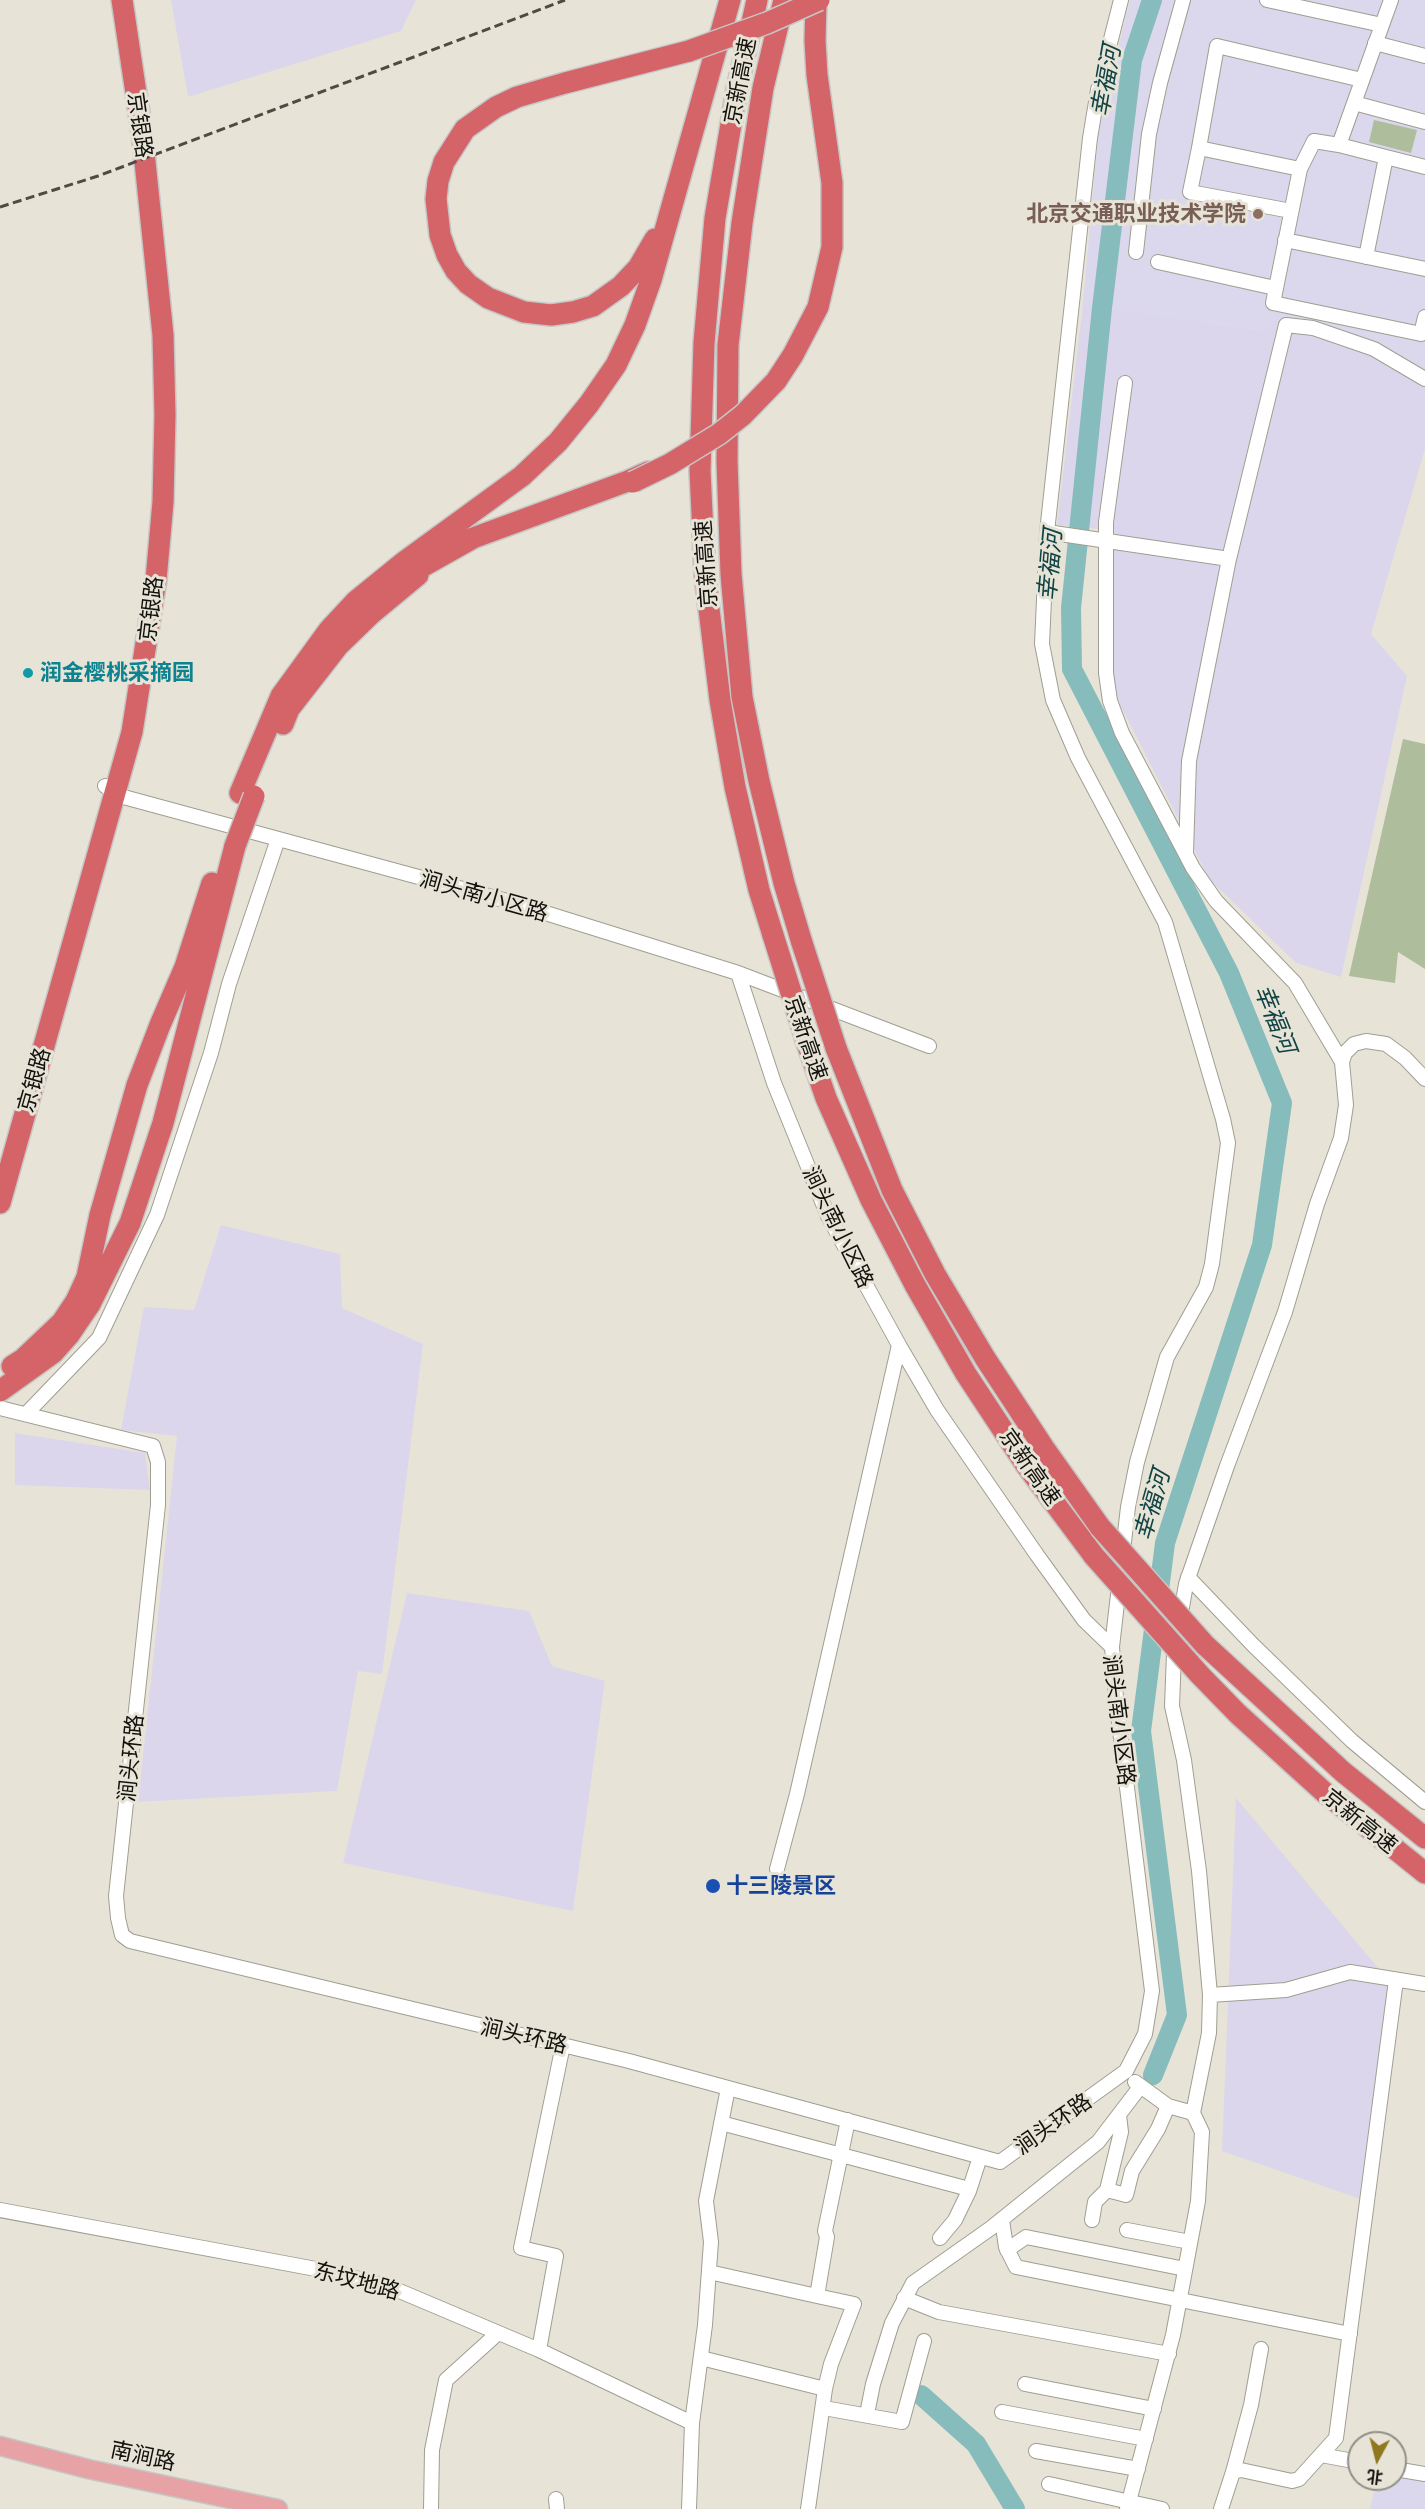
<!DOCTYPE html>
<html>
<head>
<meta charset="utf-8">
<style>
	body { margin:0 }
	#map { position:relative; width:1425px; height:2509px; overflow:hidden; background:#e7e4d7; font-family:Commissioner,"Noto Sans SC",sans-serif }
	canvas { display:block }
	.north { position:absolute; left:1347px; top:2431px; width:60px; height:60px; box-sizing:border-box; background:#e7e4d7; border:2px solid #929086; border-radius:50%; rotate:187deg; font-size:16px; font-weight:700; line-height:24px; text-align:center; color:#13120d }
	.north::after { content:''; display:block; margin:auto; width:21px; height:27px; background:#90781e; clip-path:polygon(50% 0,100% 100%,50% 72%,0 100%) }
</style>
</head>
<body>
<div id="map">
<canvas width="1425" height="2509"></canvas>
<div class="north">北</div>
</div>
<script>
const ctx = document.querySelector('canvas').getContext('2d');
ctx.lineJoin = 'round';
function fill(path, color) { ctx.fillStyle = color; ctx.fill(path, 'evenodd'); }
const toPath = rows => new Path2D(rows.map(r => 'M' + r).join(''));
function stroke(path, color, width, dash) { ctx.strokeStyle = color; ctx.lineWidth = width; ctx.lineCap = dash ? 'butt' : 'round'; ctx.setLineDash(dash || []); ctx.stroke(path); }
function label(font, color, halo, rows, align = 'center') {
  ctx.font = font + ' Commissioner,"Noto Sans SC",sans-serif'; ctx.lineWidth = 6; ctx.setLineDash([]); ctx.textBaseline = 'middle'; ctx.strokeStyle = halo; ctx.fillStyle = color; for (const [text, x, y, turn = 0] of rows) {
    ctx.save(); ctx.translate(x, y); ctx.rotate((+turn || 0) * Math.PI / 180); ctx.textAlign = isNaN(turn) ? turn : align; if (halo) ctx.strokeText(text, 0, 0); ctx.fillText(text, 0, 0); ctx.restore();
  }
}
fill(toPath([
	[171,0,416,0,401,31,188,97],
	[1083,303,1260,330,1285,317,1342,329,1368,339,1425,365,1425,449,1371,634,1407,676,1341,977,1296,963,1209,879,1116,697,1098,529,1057,525],
	[221,1225,340,1254,342,1308,423,1344,382,1674,358,1671,337,1791,138,1802,177,1436,121,1430,144,1307,194,1310],
	[15,1433,145,1453,150,1490,15,1485],
	[407,1593,529,1611,552,1666,605,1681,573,1911,343,1863],
	[1236,1798,1395,1988,1372,2203,1222,2151]
]), '#dcd6ec');
fill(toPath([
	[1130,0,1425,0,1425,365,1368,339,1342,329,1285,317,1261,330,1083,303,1099,125],
	[1395,2475,1425,2481,1425,2509,1370,2509,1377,2479,1395,2479]
]), '#dbd7ec');
fill(toPath([
	[1374,120,1417,130,1411,153,1369,142],
	[1403,739,1425,744,1425,969,1398,952,1395,983,1349,976]
]), '#aebe9c');
stroke(toPath([
	[1152,0,1132,60,1102,308,1071,608,1072,669,1229,973,1282,1103,1262,1245,1165,1543,1141,1731,1177,2015,1153,2075],
	[921,2395,976,2444,1015,2509]
]), '#86bcbc', 20);
const minor = toPath([
	[1267,0,1382,25],
	[1391,0,1339,145,1314,141,1300,169,1273,303,1421,334,1425,317],
	[1375,43,1425,56],
	[1354,103,1425,122],
	[1339,145,1425,167],
	[1199,148,1190,192,1291,211],
	[1300,169,1199,148,1217,46,1362,80],
	[1285,240,1425,269],
	[1136,252,1149,134,1160,83,1183,0],
	[1366,257,1386,157],
	[1158,262,1275,288],
	[1125,383,1106,522,1106,673,1110,701,1122,733,1193,868,1216,901,1295,983,1342,1062],
	[1047,532,1229,559],
	[1186,852,1189,761,1229,559,1286,325,1313,328,1374,349,1425,379],
	[738,973,929,1046],
	[0,1408,153,1446,158,1462,158,1505,116,1896,118,1918,122,1935,130,1941,629,2061,1000,2162,1126,2071,1145,2034,1152,1991,1116,1698,1112,1647,1084,1620,1037,1555,937,1410,899,1345,828,1216,774,1083,738,973,507,901,120,796,105,786],
	[26,1414,99,1338,157,1215,211,1053,229,984,278,839],
	[1188,1577,1253,1645,1352,1741,1425,1802],
	[1112,1647,1128,1507,1137,1462,1167,1357,1206,1287,1212,1264,1228,1143,1223,1119,1165,922,1078,758,1053,700,1042,644,1047,532,1090,138,1098,90,1121,0],
	[777,1869,797,1794,899,1345],
	[1210,1995,1199,1871,1184,1760,1172,1706,1174,1654,1186,1584,1227,1466,1285,1312,1317,1204,1341,1138,1346,1105,1342,1062,1345,1053,1354,1044,1366,1041,1386,1044,1405,1058,1425,1079],
	[1135,2082,1168,2106,1193,2113],
	[1193,2113,1209,2033,1210,1995,1286,1990,1350,1972,1425,1984],
	[1119,2115,1121,2132,1107,2190,1126,2195,1132,2171,1158,2129,1168,2106],
	[721,2123,969,2189],
	[0,2210,332,2272,390,2287,539,2350,692,2423],
	[1002,2220,1006,2247,1016,2267,1350,2334],
	[1092,2220,1095,2202,1107,2190],
	[1127,2230,1190,2242],
	[940,2238,955,2220,969,2191,980,2157],
	[1007,2250,1026,2237,1185,2269],
	[709,2272,817,2296],
	[904,2298,939,2312,1169,2354],
	[539,2350,556,2256,521,2248,563,2045],
	[701,2358,825,2389],
	[1025,2384,1154,2409],
	[824,2408,902,2422,924,2341],
	[1002,2412,1146,2439],
	[867,2414,873,2384,892,2323,913,2283,991,2228,1098,2142,1140,2087],
	[1036,2451,1138,2469],
	[1321,2455,1359,2462],
	[1395,2469,1425,2474],
	[1233,2472,1251,2405,1261,2349],
	[1049,2484,1162,2509],
	[556,2499,557,2509],
	[431,2509,432,2450,446,2380,498,2333],
	[689,2509,692,2423,705,2325,711,2242,706,2201,728,2088],
	[808,2509,825,2389,831,2364,854,2304,817,2296,827,2237,825,2231,848,2120],
	[1127,2509,1173,2335,1198,2201,1202,2132,1193,2113],
	[1221,2509,1233,2472,1241,2470,1292,2481,1299,2479,1336,2438,1396,1980]
]);
const major = toPath([
	[0,2446,88,2469,278,2509]
]);
const highway = toPath([
	[757,0,737,89,715,218,704,343,700,471,705,576,720,700,735,787,759,890,773,935],
	[784,0,763,88,742,223,728,345,727,461,731,574,742,697,759,781,784,883,802,943],
	[655,239,638,268,621,286,593,306,573,312,551,315,524,312,488,298,468,284,456,271,447,255,440,235,436,199,438,181,444,162,465,129,496,107,517,97,565,83,689,51],
	[776,381,793,355,818,307,832,247,832,183,817,75,815,41,816,0],
	[402,578,473,538,628,481,648,472],
	[283,724,289,709,338,646,371,614,418,575],
	[240,793,281,696,329,630,356,601,404,562,522,476,558,442,589,404,616,365,635,325,651,280,730,0],
	[806,1040,826,1098,871,1200,915,1285,966,1374,1026,1465,1094,1556],
	[836,1048,892,1190,935,1274,985,1358,1044,1448,1100,1527],
	[0,1203,132,732,156,580,163,502,165,415,163,335,142,133,122,0],
	[12,1366,23,1359,62,1322,76,1301,87,1277,100,1215,137,1085,160,1025,185,967,212,883],
	[0,1391,53,1353,69,1335,90,1304,130,1223,163,1123,235,846],
	[1205,1645,1343,1772,1425,1838],
	[1200,1675,1238,1714,1324,1792,1425,1873]
]);
stroke(minor, '#a09e92', 16);
stroke(major, '#c6c6c5', 21);
stroke(highway, '#c6c6c5', 24);
stroke(minor, '#fff', 14);
stroke(major, '#e6a2a5', 18);
stroke(highway, '#d56469', 21);
stroke(toPath([
	[0,207,98,176,565,0]
]), '#4d4c44', 3, [9, 4.5]);
const highwayBridge = toPath([
	[689,51,767,23,819,0],
	[633,482,670,464,719,434,743,415,776,381],
	[235,846,254,796],
	[773,935,806,1040],
	[802,943,836,1048],
	[1100,1527,1205,1645],
	[1094,1556,1200,1675]
]);
stroke(highwayBridge, '#c6c6c5', 24, []);
stroke(highwayBridge, '#d56469', 21);
for (const [x, y, r, color] of [
	[1258,214,6,"#8d6e63"],
	[28,673,6,"#0f9aa8"],
	[713,1886,8,"#1a4fb4"]
]) { const dot = new Path2D(); dot.arc(x, y, r, 0, 2 * Math.PI); ctx.fillStyle = color; ctx.fill(dot); stroke(dot, '#e7e4d7', 2); }
label('22px', '#13120d', '#e7e4d7', [
	["京新高速",740,81,-79],
	["京银路",140,125,82],
	["京新高速",706,564,-94],
	["京银路",151,609,-83],
	["涧头南小区路",484,896,16],
	["京新高速",806,1038,71],
	["京银路",34,1080,-74],
	["涧头南小区路",838,1227,64],
	["京新高速",1030,1467,55],
	["涧头南小区路",1119,1720,83],
	["涧头环路",131,1758,-84],
	["京新高速",1360,1821,39],
	["涧头环路",524,2036,13],
	["涧头环路",1053,2124,-35],
	["东坟地路",357,2281,15],
	["南涧路",143,2456,12]
]);
label('bold 22px', '#785e54', '#e7e4d7', [
	["北京交通职业技术学院",1246,214]
], 'right');
label('bold 22px', '#0d838f', '#e7e4d7', [
	["润金樱桃采摘园",40,673]
], 'left');
label('bold 22px', '#164399', '#e7e4d7', [
	["十三陵景区",726,1886]
], 'left');
label('italic 24px', '#104343', '#e7e4d7', [
	["幸福河",1106,81,-80],
	["幸福河",1050,565,-85],
	["幸福河",1275,1019,68],
	["幸福河",1152,1505,-74]
]);
</script>
</body>
</html>
